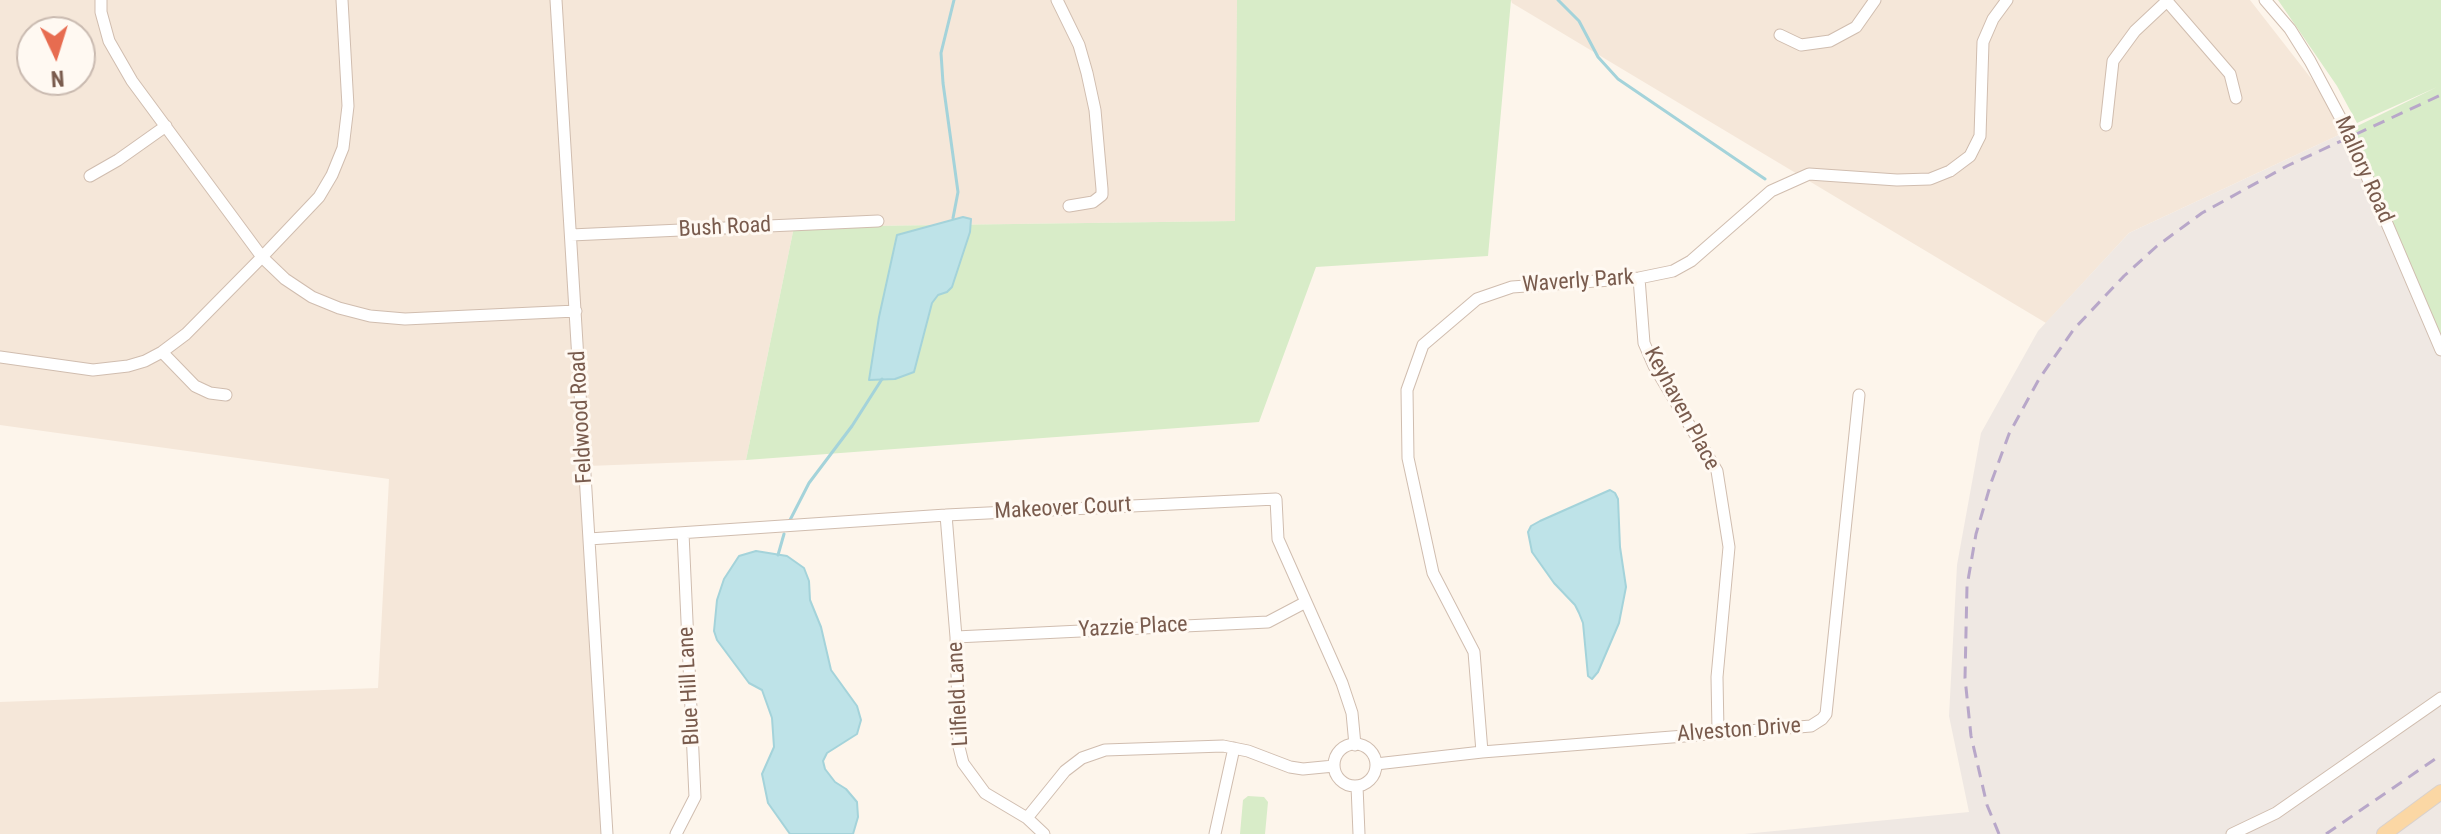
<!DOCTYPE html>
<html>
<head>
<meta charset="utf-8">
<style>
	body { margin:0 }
	#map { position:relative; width:2441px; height:834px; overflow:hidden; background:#fdf5eb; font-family:"Roboto Condensed",sans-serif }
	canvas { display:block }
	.north { position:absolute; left:16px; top:16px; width:80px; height:80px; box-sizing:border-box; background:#fff9f2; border:2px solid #c9bab0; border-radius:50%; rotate:176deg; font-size:22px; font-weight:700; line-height:32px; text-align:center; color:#795b4d }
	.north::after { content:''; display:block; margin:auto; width:28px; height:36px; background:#e76c50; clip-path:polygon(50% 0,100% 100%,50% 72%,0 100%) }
</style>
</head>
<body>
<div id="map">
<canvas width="2441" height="834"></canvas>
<div class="north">N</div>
</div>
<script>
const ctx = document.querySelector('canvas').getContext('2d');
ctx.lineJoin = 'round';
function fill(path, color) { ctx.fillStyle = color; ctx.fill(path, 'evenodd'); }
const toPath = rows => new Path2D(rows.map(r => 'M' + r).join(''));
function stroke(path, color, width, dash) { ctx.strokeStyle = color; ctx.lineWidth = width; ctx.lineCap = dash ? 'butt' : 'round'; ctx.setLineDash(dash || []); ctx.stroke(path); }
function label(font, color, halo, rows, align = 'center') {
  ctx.font = font + ' "Roboto Condensed",sans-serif'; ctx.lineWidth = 6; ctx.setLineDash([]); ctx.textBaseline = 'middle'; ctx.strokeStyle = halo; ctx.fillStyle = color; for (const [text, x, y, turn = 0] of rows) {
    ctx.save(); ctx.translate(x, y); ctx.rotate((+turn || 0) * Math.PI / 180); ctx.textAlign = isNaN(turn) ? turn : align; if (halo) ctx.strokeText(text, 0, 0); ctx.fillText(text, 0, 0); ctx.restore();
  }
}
fill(toPath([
	[0,0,1237,0,1236,221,794,227,746,460,588,466,594,625,588,627,603,834,0,834,0,702,378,688,389,479,0,425],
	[32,32,80,32,80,80,32,80],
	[1511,0,2250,0,2328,100,2343,133,2129,233,2046,323,1512,3]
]), '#f5e7d9');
fill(toPath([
	[2343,133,2441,351,2441,834,1744,834,1969,812,1949,716,1957,565,1981,433,2038,331,2129,233]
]), '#efe8e3');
fill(toPath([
	[1237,0,1511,0,1488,256,1316,267,1259,422,746,460,794,227,1235,221],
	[2278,0,2441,0,2441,351,2343,133,2437,87,2357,123,2337,86],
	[1248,796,1264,797,1268,802,1265,834,1240,834,1243,800]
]), '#d8ecc8');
const water = toPath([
	[963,217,971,219,970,232,952,287,947,292,938,295,932,303,914,372,895,379,869,380,879,317,897,235,963,217],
	[1610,490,1615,493,1618,499,1620,547,1626,587,1619,623,1598,672,1592,679,1588,676,1583,623,1579,613,1575,605,1554,583,1532,552,1528,532,1531,526,1540,521,1610,490],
	[756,551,787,556,804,568,809,581,810,600,821,627,831,670,857,706,861,720,857,734,827,753,823,761,825,769,835,782,846,789,857,802,858,817,853,834,790,834,768,803,762,774,774,747,772,718,762,690,749,683,717,640,714,631,717,600,724,579,739,556,756,551]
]);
fill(water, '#bee3e8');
stroke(water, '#a4d3da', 2);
stroke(toPath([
	[1558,0,1579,21,1598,57,1618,79,1765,179],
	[953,218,958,192,943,83,941,53,954,0],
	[789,522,809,483,852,426,882,379],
	[778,555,784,534]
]), '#a4d3da', 3);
const minor = toPath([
	[101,0,101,12,109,41,132,81,262,257,285,279,312,297,339,308,370,316,405,319,576,311],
	[556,0,607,834],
	[1057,0,1079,45,1087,73,1095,110,1102,189,1102,195,1093,202,1069,206],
	[2166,0,2230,74,2236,98],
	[2265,0,2290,29,2310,61,2342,121],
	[1780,35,1801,45,1830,41,1856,27,1875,0],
	[2106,125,2113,61,2135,31,2167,1],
	[2359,158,2441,350],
	[90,176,118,160,166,126],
	[571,235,878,221],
	[1639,278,1644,343,1654,366,1717,471,1729,547,1717,677,1718,731],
	[162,352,195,386,210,393,226,395],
	[0,357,93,370,128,366,145,361,162,352,186,334,262,257,319,197,332,175,343,148,348,106,342,0],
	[946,515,956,637,959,747,963,763,985,793,1027,818,1044,834],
	[589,539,946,515,1276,499,1278,539,1342,683,1352,713,1355,745],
	[956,637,1268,622,1306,602],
	'1334 765a21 21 0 1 1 42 0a21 21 0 1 1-42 0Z',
	[1482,752,1474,652,1433,573,1408,458,1407,390,1423,345,1477,299,1512,287,1639,278,1673,271,1691,261,1771,191,1809,174,1897,180,1930,179,1950,171,1970,156,1980,136,1983,42,1993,19,2007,0],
	[1376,764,1482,752,1811,726,1822,719,1826,714,1859,395],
	[1357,786,1359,834],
	[1027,818,1065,771,1082,758,1105,750,1223,746,1248,751,1290,767,1303,769,1334,766],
	[676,834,695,797,683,533],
	[1215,834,1234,748],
	[2232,834,2276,813,2441,698]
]);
const major = toPath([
	[2384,834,2441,792]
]);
stroke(minor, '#d0bdaf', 13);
stroke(major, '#d9d1cd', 16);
stroke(minor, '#fff', 11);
stroke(major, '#fbd7a4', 14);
stroke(toPath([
	[1999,834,1987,805,1971,736,1965,678,1967,586,1976,534,1991,483,2009,434,2039,379,2074,329,2124,276,2157,246,2202,213,2287,166,2441,95],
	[2326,834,2441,755]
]), '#b8a7c9', 3, [12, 8]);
const minorBridge = toPath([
	[2342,121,2359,158]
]);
stroke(minorBridge, '#d0bdaf', 13, []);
stroke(minorBridge, '#fff', 11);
label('22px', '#795b4d', '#fff9f2', [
	["Mallory Road",2363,170,66],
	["Bush Road",725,228,-3],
	["Waverly Park",1578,282,-4],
	["Keyhaven Place",1681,409,62],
	["Feldwood Road",582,417,-93],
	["Makeover Court",1063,509,-3],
	["Yazzie Place",1133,628,-3],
	["Blue Hill Lane",690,686,-93],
	["Lilfield Lane",959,694,-93],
	["Alveston Drive",1739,731,-4]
]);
</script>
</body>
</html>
